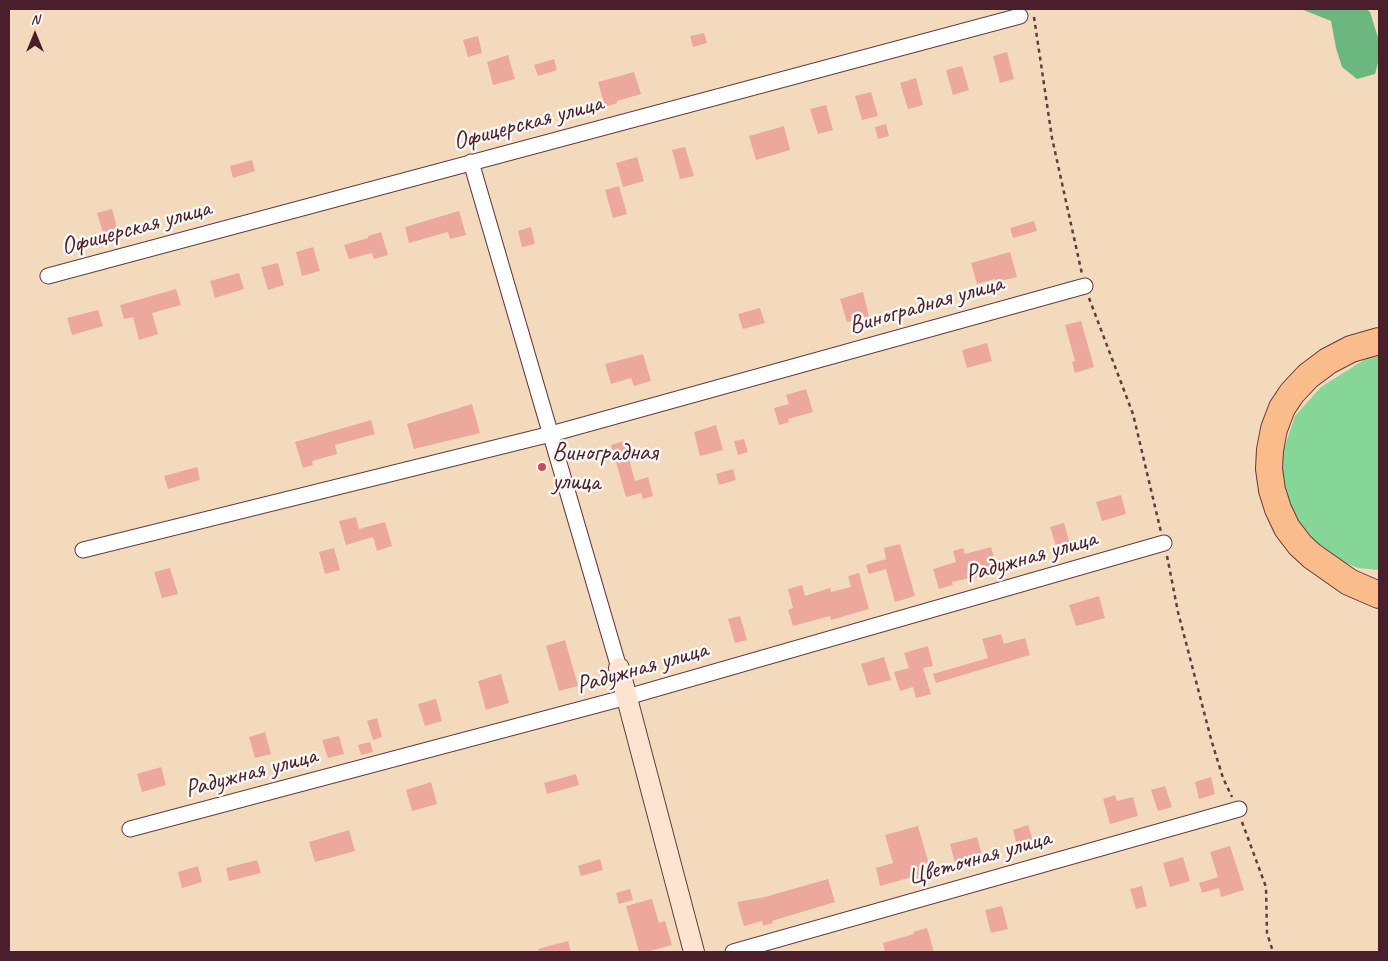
<!DOCTYPE html>
<html>
<head>
<meta charset="utf-8">
<style>
	body { margin:0 }
	#map { position:relative; width:1388px; height:961px; overflow:hidden; background:#f3dabc; font-family:Caveat,sans-serif }
	canvas { display:block }
	.frame { position:absolute; inset:0; border:10px solid #4a1f2b; pointer-events:none }
	.north { position:absolute; left:10px; top:10px; width:50px; height:50px; -webkit-text-stroke:4px #f6f6f2; paint-order:stroke; rotate:0deg; font-size:14px; font-weight:700; line-height:20px; text-align:center; color:#4a1f2b }
	.north::after { content:''; display:block; margin:auto; width:18px; height:22px; background:#4a1f2b; clip-path:polygon(50% 0,100% 100%,50% 72%,0 100%) }
</style>
</head>
<body>
<div id="map">
<canvas width="1388" height="961"></canvas>
<div class="frame"></div>
<div class="north">N</div>
</div>
<script>
const ctx = document.querySelector('canvas').getContext('2d');
ctx.lineJoin = 'round';
function fill(path, color) { ctx.fillStyle = color; ctx.fill(path, 'evenodd'); }
const toPath = rows => new Path2D(rows.map(r => 'M' + r).join(''));
function stroke(path, color, width, dash) { ctx.strokeStyle = color; ctx.lineWidth = width; ctx.lineCap = dash ? 'butt' : 'round'; ctx.setLineDash(dash || []); ctx.stroke(path); }
function label(font, color, halo, rows, align = 'center') {
  ctx.font = font + ' Caveat,sans-serif'; ctx.lineWidth = 5; ctx.setLineDash([]); ctx.textBaseline = 'middle'; ctx.strokeStyle = halo; ctx.fillStyle = color; for (const [text, x, y, turn = 0] of rows) {
    ctx.save(); ctx.translate(x, y); ctx.rotate((+turn || 0) * Math.PI / 180); ctx.textAlign = isNaN(turn) ? turn : align; if (halo) ctx.strokeText(text, 0, 0); ctx.fillText(text, 0, 0); ctx.restore();
  }
}
fill(toPath([
	[1379,356,1379,570,1358,568,1332,557,1305,535,1287,503,1281,458,1295,416,1321,387,1367,358]
]), '#85d697');
fill(toPath([
	[1301,9,1367,9,1370,12,1379,41,1379,59,1375,74,1357,79,1342,67,1336,48,1331,21]
]), '#6cb780');
fill(toPath([
	[704,33,707,43,693,47,690,36],
	[478,36,482,53,468,57,463,40],
	[1007,52,1014,79,1000,83,993,56],
	[508,55,515,79,493,85,487,62],
	[554,59,557,70,538,76,534,65],
	[962,66,969,90,953,95,946,70],
	[634,72,641,94,617,101,617,103,605,107,598,82],
	[916,78,923,105,908,109,900,83],
	[871,92,878,116,862,120,855,96],
	[826,105,833,130,818,134,810,109],
	[886,124,889,136,878,139,875,127],
	[784,126,790,150,756,160,749,136],
	[685,147,694,176,680,179,672,150],
	[637,157,644,181,623,187,616,163],
	[252,160,255,171,233,178,230,166],
	[619,186,627,214,613,218,605,190],
	[112,209,118,232,104,236,97,213],
	[459,211,466,235,450,239,448,232,409,243,405,227],
	[1034,221,1037,231,1013,238,1010,228],
	[531,227,535,244,522,247,518,231],
	[381,232,388,255,374,259,372,253,349,259,344,245,368,238,368,236],
	[313,247,320,271,302,276,296,252],
	[1010,252,1017,277,996,282,995,279,977,284,971,263],
	[278,263,284,285,268,290,261,267],
	[239,273,244,289,215,298,210,281],
	[176,289,181,305,152,313,158,334,139,340,133,317,124,319,120,305],
	[863,292,869,316,847,322,840,299],
	[760,308,765,323,743,329,738,314],
	[98,310,103,326,72,335,67,318],
	[1081,321,1094,367,1075,373,1072,362,1075,361,1065,325],
	[987,343,992,361,967,368,962,350],
	[643,354,651,381,634,386,631,378,611,384,605,364],
	[806,389,813,412,788,419,789,422,779,425,774,408,789,404,786,395],
	[472,404,480,433,414,449,407,424],
	[371,420,375,434,335,445,337,454,312,461,313,465,303,468,295,442],
	[716,425,723,450,700,456,694,432],
	[744,439,748,452,738,455,734,441],
	[624,441,635,481,648,477,653,496,643,499,641,493,626,497,611,445],
	[197,467,200,480,168,489,164,476],
	[733,469,736,480,719,485,716,474],
	[1121,495,1126,514,1102,521,1096,502],
	[356,517,359,529,385,522,392,546,377,551,373,537,346,545,339,521],
	[1064,523,1070,545,1057,549,1050,527],
	[900,544,915,596,895,602,886,569,869,574,866,565,886,559,884,548],
	[991,547,998,572,952,582,953,585,939,589,933,569,956,562,953,551,963,548,965,554],
	[334,548,340,570,325,574,319,552],
	[170,568,178,594,162,598,154,572],
	[859,573,869,609,831,620,830,616,793,626,788,610,793,608,788,589,802,585,805,596,830,588,831,592,851,587,848,576],
	[1099,596,1105,618,1076,626,1069,605],
	[740,616,747,640,735,643,728,619],
	[1001,634,1004,644,1025,638,1030,655,936,683,933,674,988,658,982,639],
	[565,640,578,686,559,691,546,646],
	[928,646,933,666,923,668,931,694,916,698,913,687,900,691,894,672,909,668,904,653],
	[884,657,891,680,868,686,861,664],
	[501,674,509,703,486,710,478,681],
	[436,699,442,721,425,726,418,704],
	[377,718,382,737,373,740,367,721],
	[265,732,271,754,255,758,249,737],
	[339,736,344,754,328,758,322,740],
	[370,742,373,752,361,755,358,745],
	[161,767,166,785,142,792,137,774],
	[576,774,579,785,547,794,544,783],
	[1211,777,1215,794,1199,799,1195,782],
	[431,782,437,804,412,811,406,790],
	[1165,786,1172,807,1158,811,1151,790],
	[1115,795,1117,801,1133,797,1138,816,1110,824,1103,799],
	[1028,825,1035,848,1019,853,1013,830],
	[918,826,932,875,913,880,912,877,880,886,876,868,893,863,885,835],
	[349,830,355,851,315,862,309,842],
	[977,837,982,855,955,863,950,844],
	[1230,846,1244,890,1221,897,1219,888,1202,893,1199,883,1218,877,1210,852],
	[1183,857,1190,881,1170,887,1163,863],
	[600,859,603,870,581,876,578,866],
	[257,860,261,873,229,881,226,868],
	[198,866,202,882,182,888,178,872],
	[828,879,835,902,772,921,773,923,763,926,762,921,744,926,737,902,765,897],
	[1142,886,1147,906,1136,909,1130,889],
	[630,889,633,900,619,904,616,893],
	[652,899,659,923,665,921,672,945,646,952,639,952,626,906],
	[1002,906,1008,929,991,933,985,910],
	[927,928,934,952,885,952,883,943,914,934,913,932],
	[568,941,571,952,539,952,538,949]
]), '#eda89d');
const street = toPath([
	[471,162,619,668],
	[48,276,1020,16],
	[83,550,551,434,1085,286],
	[130,829,627,697,1164,543],
	[733,952,1239,809]
]);
const secondary = toPath([
	[619,668,694,952]
]);
const highway = toPath([
	[1379,341,1351,349,1328,361,1308,376,1292,393,1282,408,1274,429,1270,450,1269,469,1272,490,1278,509,1287,528,1300,545,1312,556,1349,582,1379,595]
]);
stroke(street, '#633b41', 17);
stroke(secondary, '#633b41', 22);
stroke(highway, '#633b41', 28);
stroke(toPath([
	[1034,17,1052,138,1082,274],
	[1089,298,1133,414,1161,532],
	[1167,556,1178,612,1211,739,1223,778,1232,797],
	[1242,822,1266,887,1267,933,1273,952]
]), '#633b41', 2.5, [4, 4]);
stroke(street, '#fff', 15);
stroke(secondary, '#fde4d0', 20);
stroke(highway, '#f9bc8a', 26);
for (const [x, y, r, color] of [
	[542,467,5,"#d1495b"]
]) { const dot = new Path2D(); dot.arc(x, y, r, 0, 2 * Math.PI); ctx.fillStyle = color; ctx.fill(dot); stroke(dot, '#f6f6f2', 2); }
label('25px', '#4a1f2b', '#f6f6f2', [
	["Офицерская улица",528,123,-15],
	["Офицерская улица",136,228,-15],
	["Виноградная улица",926,305,-16],
	["Радужная улица",1031,557,-16],
	["Радужная улица",642,668,-16],
	["Радужная улица",251,773,-15],
	["Цветочная улица",979,858,-16]
]);
label('25px', '#4a1f2b', '#f6f6f2', [
	["Виноградная",552,453],
	["улица",552,482]
], 'left');
</script>
</body>
</html>
